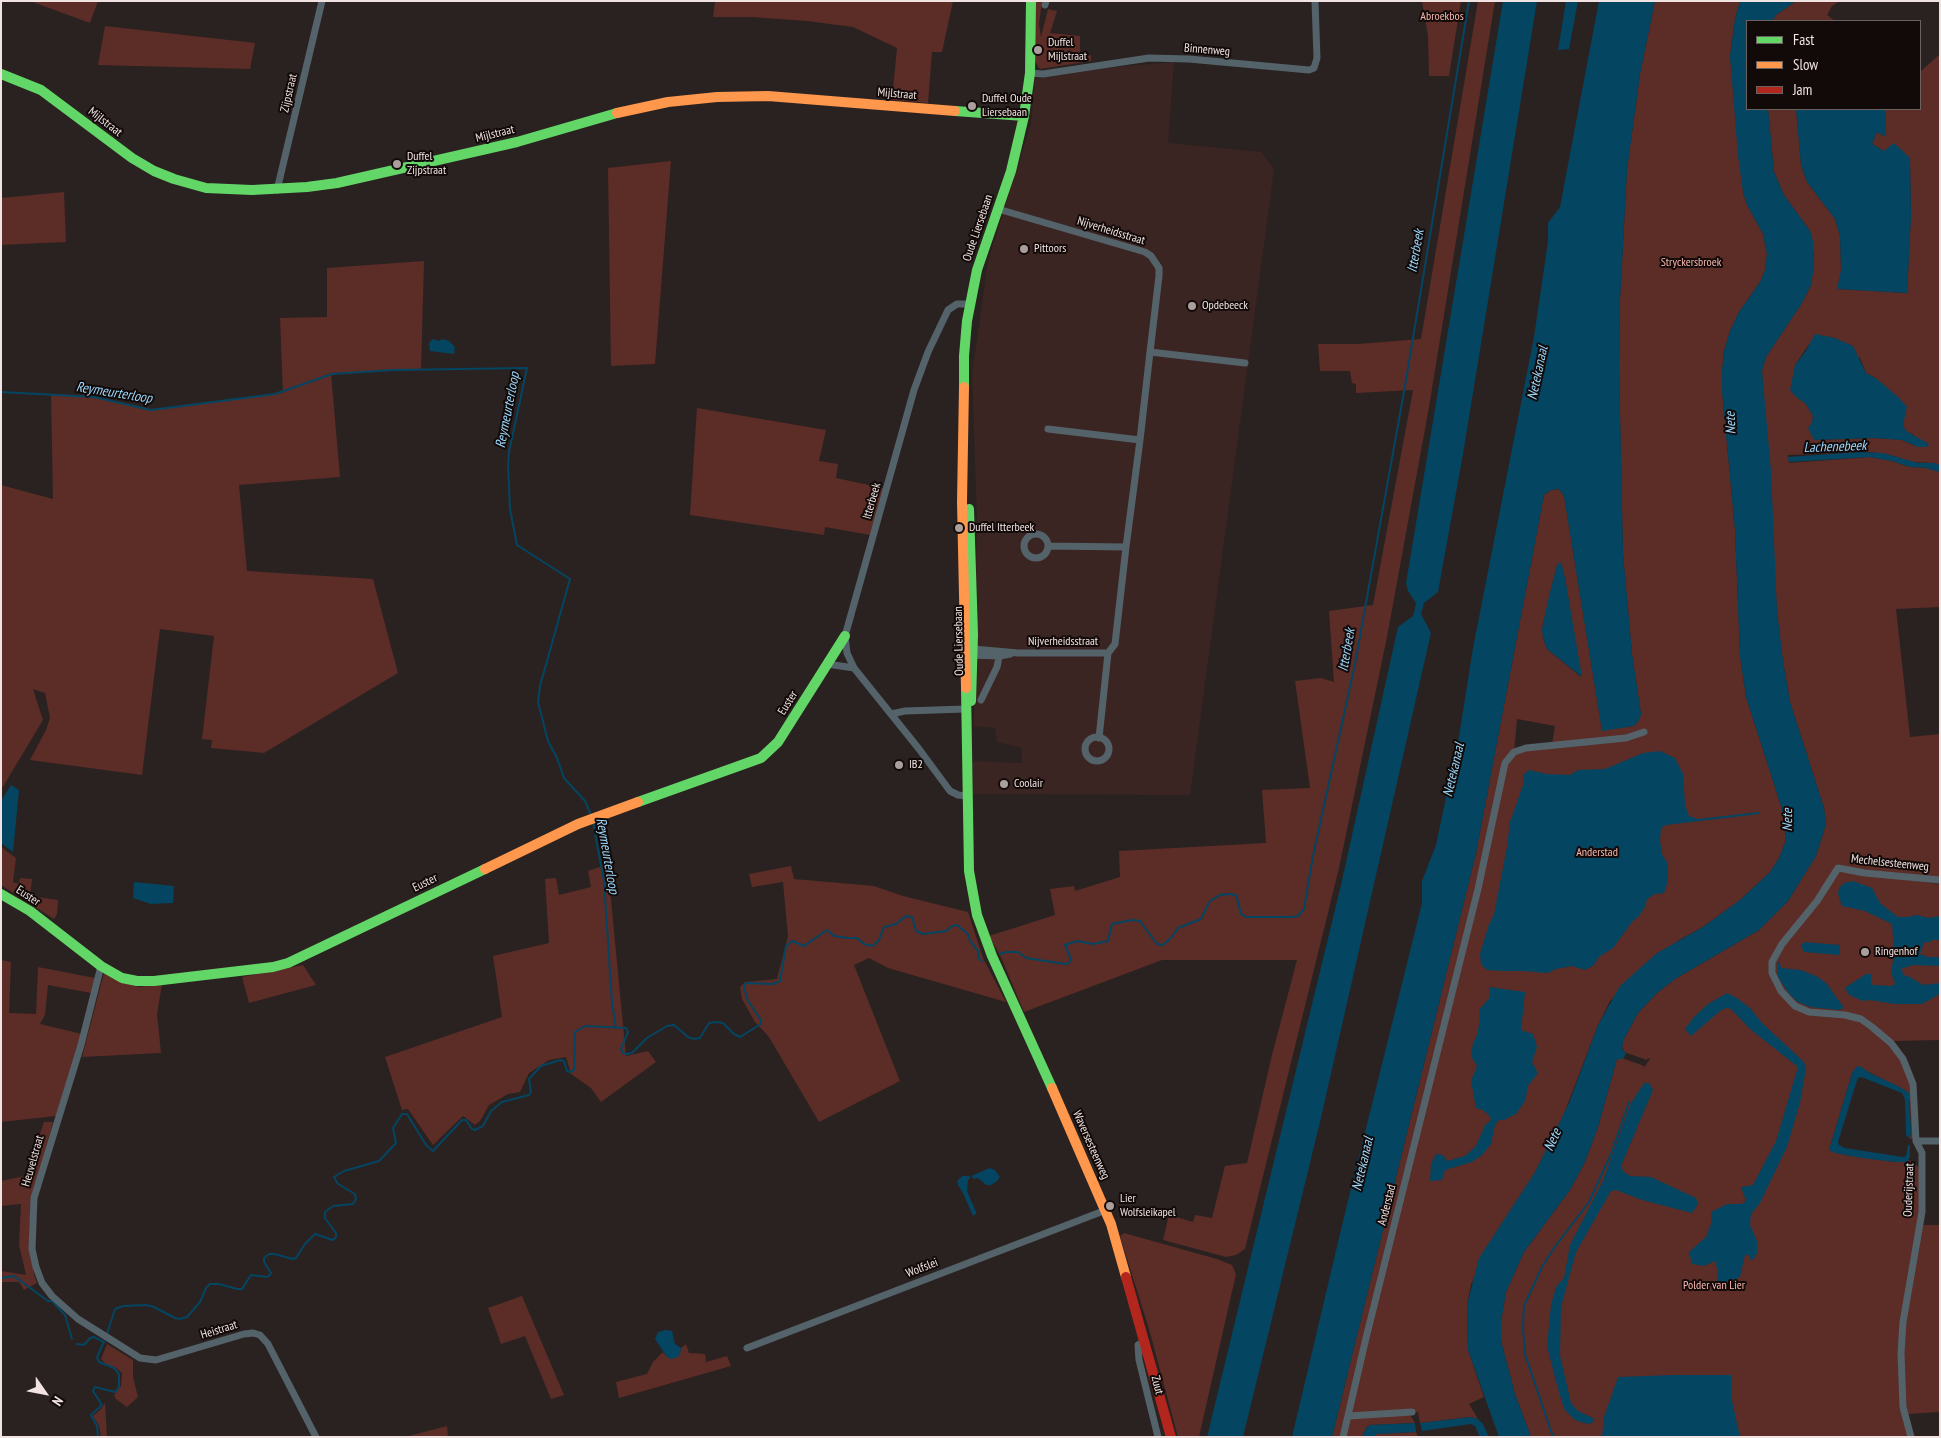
<!DOCTYPE html>
<html>
<head>
<meta charset="utf-8">
<style>
	body { margin:0 }
	#map { position:relative; width:1941px; height:1438px; overflow:hidden; background:#2a2220; font-family:"PT Sans Narrow",sans-serif }
	canvas { display:block }
	.frame { position:absolute; inset:0; border:2px solid #f0e3e1; pointer-events:none }
	.legend { position:absolute; left:1746px; top:20px; width:175px; height:90px; box-sizing:border-box; background:#120a09; border:1px solid #6b615f; margin:0; padding:6px 9px; list-style:none; font-size:15px; color:#f0e3e1 }
	.legend li { display:flex; align-items:center; gap:10px; height:25px }
	.legend b { width:25px; border:1px solid #6b615f }
	.north { position:absolute; left:20px; top:1368px; width:50px; height:50px; -webkit-text-stroke:4px #120a09; paint-order:stroke; rotate:123deg; font-size:14px; font-weight:700; line-height:20px; text-align:center; color:#f0e3e1 }
	.north::after { content:''; display:block; margin:auto; width:18px; height:22px; background:#f0e3e1; clip-path:polygon(50% 0,100% 100%,50% 72%,0 100%) }
</style>
</head>
<body>
<div id="map">
<canvas width="1941" height="1438"></canvas>
<div class="frame"></div>
<ul class="legend">
<li><b style="height:6px;background:#63d668"></b>Fast</li>
<li><b style="height:6px;background:#ff974d"></b>Slow</li>
<li><b style="height:6px;background:#b3261e"></b>Jam</li>
</ul>
<div class="north">N</div>
</div>
<script>
const ctx = document.querySelector('canvas').getContext('2d');
ctx.lineJoin = 'round';
function fill(path, color) { ctx.fillStyle = color; ctx.fill(path, 'evenodd'); }
const toPath = rows => new Path2D(rows.map(r => 'M' + r).join(''));
function stroke(path, color, width, dash) { ctx.strokeStyle = color; ctx.lineWidth = width; ctx.lineCap = dash ? 'butt' : 'round'; ctx.setLineDash(dash || []); ctx.stroke(path); }
function label(font, color, halo, rows, align = 'center') {
  ctx.font = font + ' "PT Sans Narrow",sans-serif'; ctx.lineWidth = 4; ctx.setLineDash([]); ctx.textBaseline = 'middle'; ctx.strokeStyle = halo; ctx.fillStyle = color; for (const [text, x, y, turn = 0] of rows) {
    ctx.save(); ctx.translate(x, y); ctx.rotate((+turn || 0) * Math.PI / 180); ctx.textAlign = isNaN(turn) ? turn : align; if (halo) ctx.strokeText(text, 0, 0); ctx.fillText(text, 0, 0); ctx.restore();
  }
}
fill(toPath([
	[1174,62,1168,143,1261,152,1274,169,1190,795,973,794,973,761,1022,763,1022,748,997,742,995,728,974,726,977,517,972,374,988,261,1031,124,1035,79,1106,68]
]), '#3b2522');
fill(toPath([
	[30,1,98,1,90,23],
	[715,1,953,1,942,52,932,52,928,103,892,100,897,48,853,27,807,21,752,17,713,17],
	[1035,1,1042,1,1039,24,1041,37,1048,9,1057,11,1050,33,1080,36,1080,56,1091,55,1091,61,1040,69,1035,62],
	[1422,1,1461,1,1449,76,1429,76,1428,36],
	[1478,1,1495,1,1429,407,1387,637,1339,868,1245,1249,1236,1255,1226,1257,1163,1240,1169,1215,1193,1222,1195,1215,1212,1218,1225,1166,1247,1163,1272,1055,1297,960,1162,960,1024,1012,1000,955,989,936,1055,915,1050,889,1074,886,1075,891,1120,877,1119,851,1266,843,1262,790,1310,788,1295,681,1321,678,1334,682,1329,611,1373,605,1413,390,1356,393,1356,384,1352,383,1350,371,1320,371,1318,344,1358,344,1421,339],
	[1655,1,1740,1,1735,19,1730,56,1743,192,1747,205,1763,234,1767,254,1765,270,1760,282,1739,312,1730,331,1724,351,1722,371,1722,391,1735,530,1740,656,1746,697,1781,806,1786,828,1785,843,1779,858,1770,872,1740,900,1703,927,1679,940,1610,1001,1598,1025,1560,1124,1535,1172,1471,1284,1467,1305,1468,1350,1484,1397,1469,1404,1478,1419,1470,1417,1420,1423,1418,1412,1409,1413,1415,1423,1370,1425,1366,1428,1362,1437,1332,1437,1476,853,1544,495,1551,490,1559,489,1564,496,1602,730,1634,726,1639,720,1641,714,1632,654,1623,554,1619,366,1620,300,1627,170,1640,74],
	[1557,565,1565,578,1581,677,1547,649,1543,638,1542,629],
	[1517,719,1555,726,1552,745,1514,752],
	[1796,1,1840,1,1832,6,1827,15,1835,21,1772,21,1776,15],
	[105,26,255,43,250,69,98,65],
	[1940,54,1940,465,1934,463,1912,462,1894,456,1870,452,1788,455,1789,463,1870,457,1892,461,1910,467,1933,468,1940,471,1940,607,1896,609,1910,737,1940,734,1940,877,1848,868,1843,865,1840,872,1940,884,1940,1040,1894,1041,1906,1057,1916,1083,1919,1140,1910,1139,1911,1131,1910,1102,1906,1091,1867,1071,1852,1073,1829,1150,1846,1155,1895,1162,1909,1160,1924,1171,1923,1225,1940,1225,1940,1412,1908,1414,1909,1437,1531,1437,1515,1394,1501,1341,1501,1322,1506,1292,1524,1252,1570,1190,1585,1162,1598,1127,1617,1059,1622,1058,1644,1066,1643,1069,1650,1059,1648,1058,1647,1060,1624,1052,1622,1046,1623,1041,1638,1013,1657,993,1675,979,1759,930,1788,901,1816,856,1826,824,1824,808,1790,702,1783,661,1777,611,1762,371,1766,357,1802,303,1811,285,1814,254,1810,231,1784,195,1774,172,1768,109,1796,109,1801,165,1807,182,1835,219,1840,236,1841,270,1838,289,1907,293,1911,216,1910,158,1884,151,1872,144,1877,132,1886,137,1886,109,1920,109,1920,72],
	[1809,344,1860,358,1866,373,1877,379,1906,431,1914,435,1915,446,1902,440,1875,438,1814,440,1812,423,1813,416,1806,404,1795,365],
	[671,161,655,364,611,366,608,168],
	[64,192,66,242,1,245,1,198],
	[424,261,421,370,331,373,340,477,239,485,247,571,373,579,398,673,264,753,211,748,212,740,202,739,214,636,160,629,142,775,30,760,46,730,50,718,45,693,33,689,43,720,1,790,1,485,53,499,51,394,92,396,149,410,283,393,280,318,327,317,327,268],
	[697,408,826,430,819,461,838,464,836,478,883,488,870,535,825,527,824,535,690,515],
	[1,847,16,858,13,882,19,884,20,878,32,879,30,896,58,900,57,914,54,919,1,885],
	[606,865,611,900,626,1056,648,1051,656,1062,601,1102,591,1088,571,1074,566,1057,549,1060,529,1073,520,1092,508,1094,489,1105,480,1121,475,1125,463,1116,433,1145,408,1109,402,1110,385,1057,502,1017,493,956,549,943,545,879,556,878,559,895,591,887,588,871],
	[791,866,794,879,874,886,903,896,968,912,983,958,1006,1002,888,968,869,958,854,965,900,1081,819,1122,769,1037,755,1022,742,999,740,987,745,982,777,979,788,936,783,882,752,887,749,874],
	[1,960,11,962,9,1013,36,1014,38,967,95,978,91,993,48,985,45,1015,40,1024,82,1034,56,1116,1,1122],
	[303,965,316,985,249,1003,242,977],
	[104,973,120,982,139,987,162,984,157,1014,161,1053,82,1057],
	[44,1122,53,1122,31,1202,29,1237,34,1275,37,1283,24,1290,19,1282,1,1282,1,1271,26,1275,19,1245,21,1204,1,1206,1,1181,25,1176],
	[1124,1233,1217,1259,1232,1265,1236,1274,1199,1437,1178,1437,1149,1329,1120,1236],
	[522,1296,564,1395,551,1399,525,1336,501,1344,488,1308],
	[107,1344,133,1360,133,1377,138,1397,127,1407,116,1399,114,1395,121,1386,122,1373,116,1368,106,1364,101,1359],
	[686,1344,689,1353,705,1354,706,1362,727,1356,731,1366,619,1398,616,1382,647,1374,653,1362,663,1352,667,1357,680,1354,681,1348],
	[105,1403,107,1437,101,1437,99,1426,93,1416,101,1409],
	[447,1426,448,1437,405,1437],
	[1416,1432,1418,1437,1374,1437,1376,1434]
]), '#5c2c27');
fill(toPath([
	[1503,1,1537,1,1463,454,1438,592,1424,603,1421,614,1431,633,1320,1122,1243,1437,1207,1437,1341,885,1398,627,1413,616,1414,613,1416,603,1408,591,1406,583],
	[1566,1,1578,1,1569,49,1558,50],
	[1599,1,1655,1,1640,74,1627,170,1620,300,1619,366,1623,554,1632,654,1641,714,1639,720,1634,726,1602,731,1564,496,1559,489,1551,490,1544,495,1476,853,1332,1437,1292,1437,1344,1217,1422,903,1422,881,1436,845,1459,736,1473,648,1534,337,1548,241,1548,223,1560,207],
	[1740,1,1796,1,1776,15,1772,21,1747,21,1747,109,1768,109,1774,172,1784,195,1810,231,1813,241,1814,267,1811,285,1802,303,1766,357,1762,371,1771,471,1777,611,1783,661,1790,702,1824,808,1826,824,1816,856,1788,901,1759,930,1675,979,1657,993,1638,1013,1623,1041,1622,1049,1626,1053,1623,1059,1617,1059,1598,1127,1585,1162,1570,1190,1524,1252,1506,1292,1501,1322,1501,1341,1515,1394,1531,1437,1499,1437,1468,1350,1467,1305,1479,1258,1535,1172,1569,1103,1598,1025,1620,986,1657,953,1703,927,1740,900,1770,872,1779,858,1785,843,1786,828,1781,806,1746,697,1740,656,1735,530,1722,391,1722,371,1724,351,1730,331,1739,312,1760,282,1765,270,1767,254,1763,234,1747,205,1743,192,1738,156,1730,56,1735,19],
	[1796,109,1886,109,1886,137,1877,132,1872,144,1884,151,1894,143,1910,158,1911,216,1907,293,1837,289,1841,270,1840,236,1835,219,1807,182,1801,165],
	[1815,334,1835,338,1853,346,1866,373,1877,379,1898,397,1907,407,1903,425,1906,431,1929,444,1927,447,1918,447,1902,440,1875,438,1814,440,1808,428,1812,423,1813,416,1806,404,1796,397,1790,390,1795,365,1805,352],
	[433,339,438,341,443,339,449,341,455,347,454,354,430,351,429,343],
	[1858,452,1883,453,1918,463,1934,463,1940,465,1940,471,1933,468,1910,467,1892,461,1870,457,1789,462,1788,457],
	[1561,562,1565,578,1582,677,1547,649,1543,638,1542,629,1549,596,1557,565],
	[1660,751,1675,758,1683,774,1685,805,1689,816,1698,819,1759,812,1759,814,1666,825,1661,828,1660,840,1662,854,1668,864,1668,881,1664,893,1655,894,1647,899,1645,907,1639,916,1632,922,1613,948,1599,957,1594,965,1585,970,1572,966,1556,969,1548,973,1523,971,1503,971,1487,970,1481,965,1480,954,1488,927,1494,914,1507,847,1510,822,1523,785,1523,775,1529,770,1547,774,1570,775,1578,770,1605,769,1643,753],
	[11,785,19,790,13,852,1,843,1,801],
	[1853,881,1872,888,1880,903,1898,917,1907,917,1917,915,1929,918,1940,916,1940,940,1932,940,1928,943,1924,942,1920,954,1928,957,1940,957,1940,966,1913,965,1901,969,1904,975,1910,977,1923,985,1940,983,1940,994,1922,1004,1895,1004,1869,1000,1863,1001,1849,995,1846,990,1846,987,1866,974,1871,974,1871,983,1873,985,1893,986,1895,983,1891,973,1894,954,1892,924,1865,911,1842,906,1838,894,1839,888,1844,883],
	[134,882,174,886,173,903,151,904,133,898],
	[1804,942,1840,945,1839,955,1804,952,1801,946],
	[1778,962,1780,963,1781,968,1801,970,1818,977,1827,984,1844,1008,1839,1010,1810,1007,1798,1002,1790,995,1779,979,1777,972],
	[1489,987,1525,992,1521,1030,1533,1034,1537,1047,1532,1062,1538,1073,1528,1086,1525,1101,1516,1114,1504,1120,1499,1120,1495,1125,1491,1144,1482,1155,1472,1162,1445,1170,1442,1180,1430,1181,1431,1164,1436,1154,1443,1155,1447,1161,1465,1156,1476,1146,1485,1125,1491,1120,1489,1115,1481,1109,1476,1108,1471,1081,1477,1066,1471,1056,1473,1043,1477,1035,1480,1020,1479,1010,1490,997],
	[1727,993,1737,998,1750,1008,1762,1023,1804,1062,1806,1068,1800,1103,1787,1147,1760,1203,1751,1214,1750,1225,1757,1241,1757,1253,1754,1259,1749,1260,1749,1255,1745,1255,1740,1277,1726,1284,1717,1281,1718,1272,1715,1261,1704,1266,1692,1264,1689,1252,1706,1237,1711,1224,1711,1212,1727,1204,1741,1204,1746,1201,1741,1187,1753,1185,1776,1141,1798,1067,1750,1029,1731,1009,1726,1008,1720,1011,1691,1036,1685,1029,1694,1017,1708,1004],
	[1860,1066,1870,1073,1900,1087,1909,1093,1911,1131,1910,1139,1906,1135,1905,1100,1902,1093,1861,1077,1858,1078,1854,1090,1838,1142,1839,1145,1845,1148,1903,1157,1906,1156,1908,1145,1910,1145,1910,1157,1907,1162,1895,1162,1862,1158,1835,1153,1829,1150,1852,1073,1856,1067],
	[1644,1083,1649,1083,1653,1090,1621,1166,1623,1171,1630,1176,1651,1177,1696,1198,1698,1204,1692,1213,1642,1200,1616,1190,1611,1191,1576,1252,1561,1307,1560,1355,1571,1403,1578,1411,1593,1418,1594,1421,1590,1424,1584,1423,1575,1420,1564,1409,1555,1378,1547,1346,1551,1305,1556,1287,1564,1278,1570,1245,1603,1181,1631,1103],
	[990,1168,995,1170,1000,1177,996,1182,991,1185,986,1185,978,1178,974,1179,971,1176],
	[962,1176,969,1176,970,1178,968,1180,967,1191,976,1212,976,1214,973,1216,963,1193,958,1185,957,1181],
	[666,1330,672,1331,675,1344,681,1348,680,1354,678,1357,671,1359,667,1357,655,1339,658,1332],
	[1672,1375,1731,1375,1731,1396,1740,1437,1602,1437,1604,1417,1618,1377],
	[1471,1417,1478,1419,1483,1424,1489,1437,1480,1437,1475,1426,1471,1424,1422,1431,1420,1423],
	[1415,1423,1416,1432,1376,1434,1374,1437,1362,1437,1366,1428,1370,1425]
]), '#044562');
stroke(toPath([
	[1,392,94,397,151,410,275,394,332,374,393,370,527,368,509,452,508,466,510,509,517,545,570,579,540,686,538,702,548,741,557,758,564,778,585,801,591,815],
	[1928,468,1940,471],
	[593,822,604,881,612,1002,616,1028],
	[1000,954,1006,952,1018,952,1026,958,1065,964,1069,963,1071,959,1065,945,1077,941,1093,944,1108,941,1112,924,1132,920,1140,921,1157,944,1163,945,1171,938,1178,928,1201,919,1210,901,1220,895,1228,894,1236,895,1241,914,1246,917,1291,917,1298,916,1304,909,1313,856,1355,664,1405,386,1469,1],
	[1,1278,14,1276,48,1301,52,1301,65,1315,72,1339],
	[107,1334,115,1309,123,1306,146,1305,154,1307,175,1318,180,1319,187,1317,200,1302,206,1288,210,1284,219,1284,237,1289,242,1289,251,1275,267,1277,270,1275,271,1273,264,1262,264,1258,269,1254,274,1254,293,1259,296,1258,305,1244,315,1234,333,1240,336,1237,336,1233,325,1218,325,1212,333,1206,353,1204,356,1199,355,1194,338,1184,334,1177,344,1171,379,1161,396,1143,393,1128,402,1114,407,1114,426,1145,433,1151,462,1120,466,1120,472,1129,475,1130,483,1126,491,1111,502,1102,529,1095,531,1092,529,1079,541,1066,560,1060,564,1061,567,1071,570,1072,574,1070,575,1032,585,1026,626,1028,628,1032,621,1049,623,1053,627,1054,632,1053,647,1038,667,1026,674,1025,688,1037,694,1039,700,1038,709,1023,716,1022,723,1023,734,1034,740,1037,761,1024,761,1020,748,1001,744,987,746,983,773,984,780,981,786,946,792,941,804,946,827,930,834,936,848,938,857,938,864,944,873,946,879,940,884,927,896,924,906,916,912,917,916,931,923,934,946,931,952,926,957,925,968,934,970,941,979,952,978,958,982,961],
	[77,1344,84,1345,90,1338,94,1337,104,1342,97,1357,99,1362,114,1368,119,1374,119,1387,115,1392,95,1387,93,1391,102,1405,91,1415,97,1426,98,1437],
	[1553,1437,1525,1354,1523,1329,1524,1306,1542,1267,1554,1248,1589,1202,1611,1154,1629,1102]
]), '#044562', 2);
stroke(toPath([
	[1045,5,1046,1],
	[1030,73,1043,74,1149,58,1189,59,1309,70,1314,68,1317,58,1315,1],
	[277,190,322,1],
	[998,209,1145,252,1151,256,1159,268,1159,276,1150,352],
	[1048,429,1140,440,1150,352,1245,363],
	'1024 546a12 12 0 1 1 24 0a12 12 0 1 1-24 0Z',
	[1048,546,1126,547,1115,644,1108,653],
	[1126,547,1140,440],
	[969,652,973,649,1018,653,1108,653,1099,738],
	[969,655,1000,656,1010,654],
	[827,664,854,668],
	[981,700,997,667,1000,652],
	[891,714,905,711,965,709],
	'1085 749a12 12 0 1 1 24 0a12 12 0 1 1-24 0Z',
	[968,796,958,795,950,791,919,749,854,668,847,653,845,636,914,390,928,352,948,310,957,304,970,304],
	[101,966,81,1045,34,1198,32,1249,36,1267,42,1283,52,1296,78,1319,140,1358,156,1360,244,1334,253,1333,260,1335,268,1344,316,1437],
	[1916,1141,1940,1141],
	[1144,1342,1138,1345,1139,1360,1158,1437],
	[747,1348,1106,1210],
	[1349,1416,1412,1412],
	[1343,1437,1366,1338,1478,889,1505,763,1514,752,1526,748,1626,738,1644,732],
	[1911,1437,1903,1407,1901,1353,1903,1322,1922,1212,1922,1153,1916,1141,1913,1084,1903,1059,1891,1043,1872,1027,1861,1019,1845,1015,1809,1012,1795,1006,1781,991,1772,973,1772,962,1782,944,1817,901,1838,868,1865,873,1940,880]
]), '#54626a', 7);
stroke(toPath([
	[1,74,41,90,132,158,154,171,174,179,206,188,252,190,307,187,337,183,517,142,617,113],
	[955,111,1024,116],
	[964,387,964,356,967,321,977,270,1011,171,1024,116,1030,73,1031,1],
	[969,509,973,635,971,701],
	[966,688,969,871,977,915,992,956,1052,1088],
	[638,802,761,758,778,742,845,636],
	[1,894,30,911,101,966,122,978,137,981,154,981,273,967,288,963,485,869]
]), '#63d668', 10);
stroke(toPath([
	[617,113,668,102,717,97,768,96,955,111],
	[964,387,962,502,966,688],
	[485,869,578,824,638,802],
	[1052,1088,1111,1224,1126,1277]
]), '#ff974d', 10);
stroke(toPath([
	[1126,1277,1171,1437]
]), '#b3261e', 10);
for (const [x, y, r, color] of [
	[1038,50,5,"#ab9f9d"],
	[972,106,5,"#ab9f9d"],
	[397,164,5,"#ab9f9d"],
	[1024,249,5,"#ab9f9d"],
	[1192,306,5,"#ab9f9d"],
	[959,528,5,"#ab9f9d"],
	[899,765,5,"#ab9f9d"],
	[1004,784,5,"#ab9f9d"],
	[1865,952,5,"#ab9f9d"],
	[1110,1206,5,"#ab9f9d"]
]) { const dot = new Path2D(); dot.arc(x, y, r, 0, 2 * Math.PI); ctx.fillStyle = color; ctx.fill(dot); stroke(dot, '#120a09', 2); }
label('12px', '#fab7ae', '#120a09', [
	["Abroekbos",1442,17],
	["Stryckersbroek",1691,263],
	["Anderstad",1597,853],
	["Polder van Lier",1714,1286]
]);
label('12px', '#f0e3e1', '#120a09', [
	["Duffel",1048,43],
	["Mijlstraat",1048,57],
	["Duffel Oude",982,99],
	["Liersebaan",982,113],
	["Duffel",407,157],
	["Zijpstraat",407,171],
	["Pittoors",1034,249],
	["Opdebeeck",1202,306],
	["Duffel Itterbeek",969,528],
	["IB2",909,765],
	["Coolair",1014,784],
	["Ringenhof",1875,952],
	["Lier",1120,1199],
	["Wolfsleikapel",1120,1213]
], 'left');
label('12px', '#f0e3e1', '#120a09', [
	["Binnenweg",1207,50,5],
	["Zijpstraat",289,93,-77],
	["Mijlstraat",897,94,5],
	["Mijlstraat",105,122,38],
	["Mijlstraat",495,134,-14],
	["Oude Liersebaan",978,228,-71],
	["Nijverheidsstraat",1111,231,17],
	["Itterbeek",872,501,-74],
	["Oude Liersebaan",959,641,-91],
	["Nijverheidsstraat",1063,642],
	["Euster",788,703,-58],
	["Mechelsesteenweg",1890,863,6],
	["Euster",425,883,-26],
	["Euster",28,896,33],
	["Waversesteenweg",1091,1145,66],
	["Heuvelstraat",33,1161,-74],
	["Ouderijstraat",1909,1190,-88],
	["Anderstad",1387,1205,-76],
	["Wolfslei",922,1268,-21],
	["Heistraat",219,1330,-17],
	["Zuut",1157,1385,76]
]);
label('italic 14px', '#9bd7fb', '#120a09', [
	["Itterbeek",1416,251,-80],
	["Netekanaal",1538,373,-78],
	["Reymeurterloop",114,393,9],
	["Reymeurterloop",508,410,-79],
	["Nete",1731,423,-93],
	["Lachenebeek",1835,447,-2],
	["Itterbeek",1347,650,-80],
	["Netekanaal",1454,770,-77],
	["Nete",1788,820,-90],
	["Reymeurterloop",607,856,80],
	["Nete",1553,1140,-66],
	["Netekanaal",1363,1164,-77]
]);
</script>
</body>
</html>
